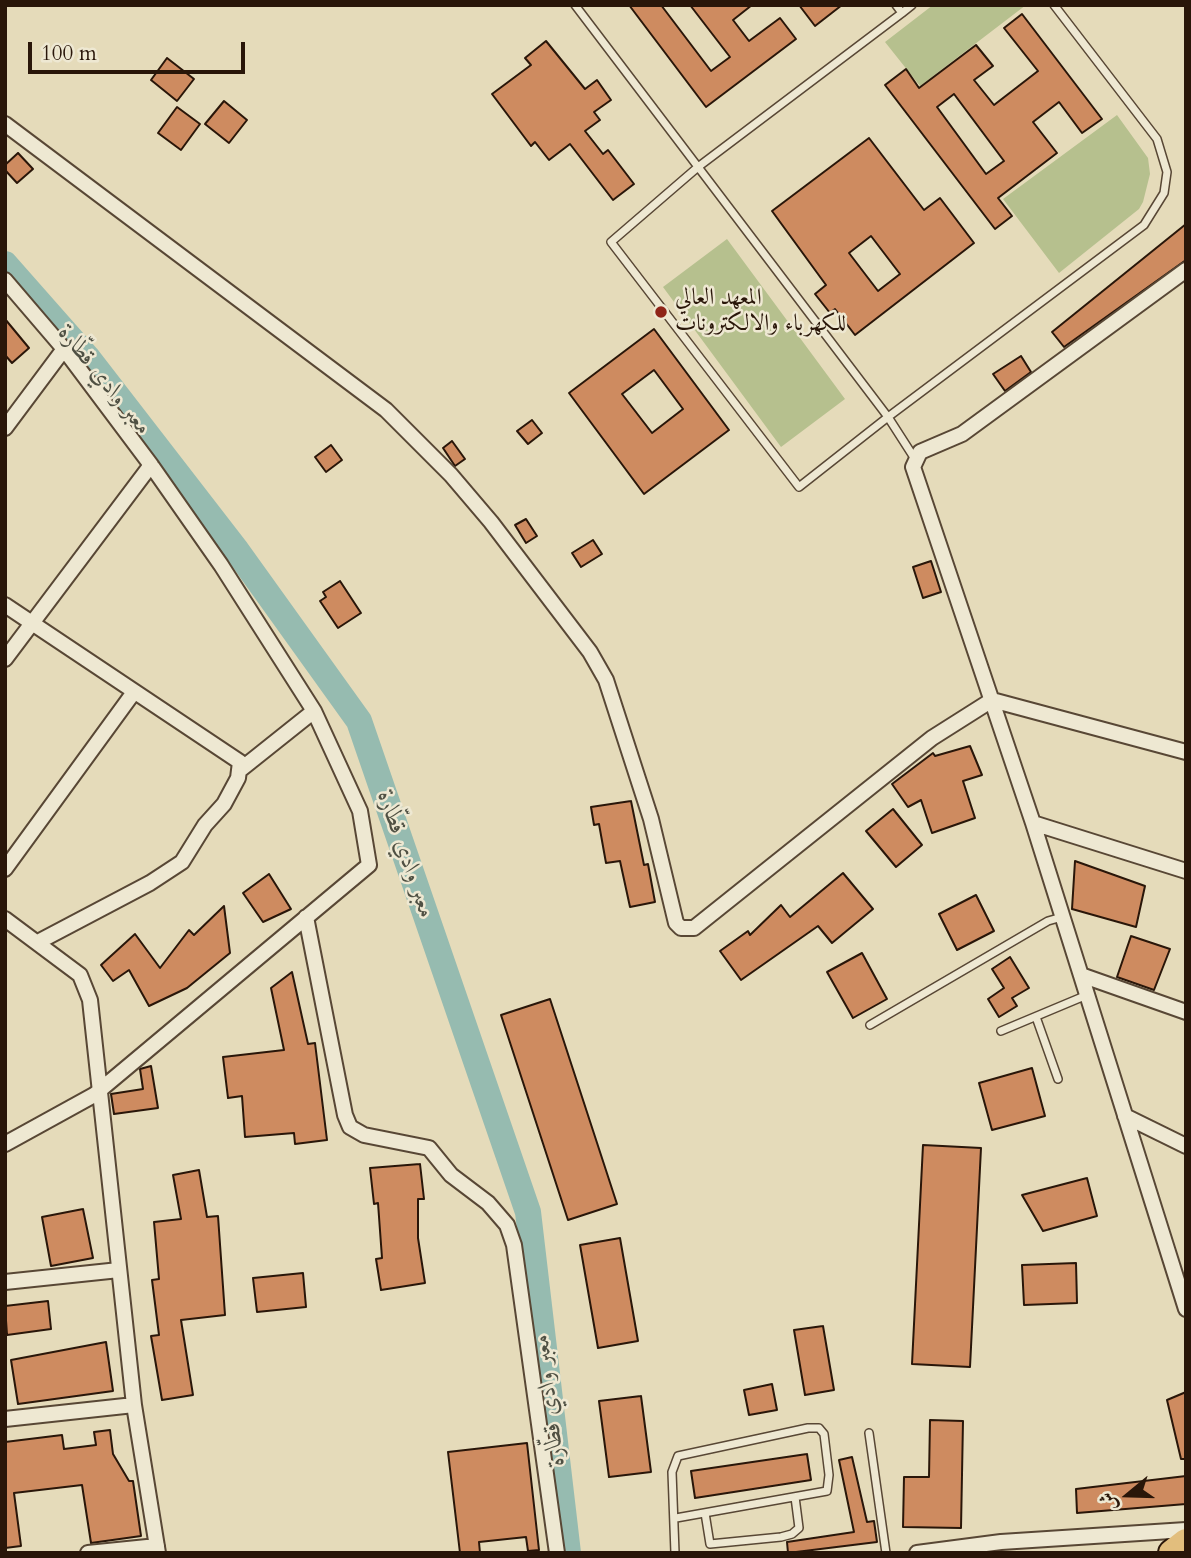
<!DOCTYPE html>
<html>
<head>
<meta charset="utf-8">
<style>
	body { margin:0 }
	#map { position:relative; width:1191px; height:1558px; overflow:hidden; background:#e5dbba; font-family:Cardo,Amiri,serif }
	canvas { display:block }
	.frame { position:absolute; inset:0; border:7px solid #291609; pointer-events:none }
	.north { position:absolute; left:1093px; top:1460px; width:70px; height:70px; -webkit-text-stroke:5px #eee8d2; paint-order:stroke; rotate:251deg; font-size:19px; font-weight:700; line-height:28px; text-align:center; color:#291609 }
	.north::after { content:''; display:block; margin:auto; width:24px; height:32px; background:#291609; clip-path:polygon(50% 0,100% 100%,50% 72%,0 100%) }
	.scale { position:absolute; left:28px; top:42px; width:217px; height:32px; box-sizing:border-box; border:4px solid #291609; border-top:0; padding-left:9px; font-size:21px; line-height:24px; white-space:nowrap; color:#291609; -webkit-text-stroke:5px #eee8d2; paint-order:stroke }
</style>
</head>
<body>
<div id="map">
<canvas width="1191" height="1558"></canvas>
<div class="frame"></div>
<div class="north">ش</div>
<div class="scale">100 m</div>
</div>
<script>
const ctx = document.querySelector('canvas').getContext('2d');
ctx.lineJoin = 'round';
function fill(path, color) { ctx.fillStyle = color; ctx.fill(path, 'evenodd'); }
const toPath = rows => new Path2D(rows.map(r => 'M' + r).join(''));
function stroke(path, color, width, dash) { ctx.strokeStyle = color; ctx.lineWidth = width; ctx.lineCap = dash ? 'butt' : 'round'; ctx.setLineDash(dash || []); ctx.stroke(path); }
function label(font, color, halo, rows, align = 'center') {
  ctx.font = font + ' Cardo,Amiri,serif'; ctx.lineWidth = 5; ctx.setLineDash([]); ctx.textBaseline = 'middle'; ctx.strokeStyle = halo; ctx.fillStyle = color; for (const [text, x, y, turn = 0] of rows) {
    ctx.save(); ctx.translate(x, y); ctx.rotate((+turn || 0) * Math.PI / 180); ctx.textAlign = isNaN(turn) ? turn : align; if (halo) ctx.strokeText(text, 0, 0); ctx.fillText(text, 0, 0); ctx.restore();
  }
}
fill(toPath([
	[933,5,1026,5,920,86,885,42],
	[1117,115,1148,158,1150,174,1143,202,1139,209,1059,273,1003,199],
	[727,239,845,399,781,447,663,287]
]), '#b6c08e');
stroke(toPath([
	[5,264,87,357,237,551,359,721,528,1212,568,1553]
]), '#96bbb0', 26);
const building = toPath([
	[629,5,661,5,711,71,730,57,690,5,752,5,733,20,749,41,780,18,796,39,706,107,629,5],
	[799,5,842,5,815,26,799,5],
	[1022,14,1102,119,1082,133,1059,102,1033,122,1057,153,998,198,1012,216,995,229,885,85,906,69,919,88,976,45,993,66,974,80,994,105,1038,71,1004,28,1022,14],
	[954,94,1004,161,986,174,937,107,954,94],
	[546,41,585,89,597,80,611,100,594,112,600,120,585,131,603,154,608,150,634,184,613,200,570,144,549,160,535,142,531,146,492,94,531,65,525,58,546,41],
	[167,58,194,79,177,101,151,80,167,58],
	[224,101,247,120,229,143,205,124,224,101],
	[177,107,200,124,181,150,158,133,177,107],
	[869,138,924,210,940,198,974,243,855,335,835,309,830,313,815,294,826,285,772,211,869,138],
	[871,236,900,274,878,291,849,253,871,236],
	[18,153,33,169,17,183,5,170,5,165,18,153],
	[1186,224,1186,260,1064,347,1052,332,1186,224],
	[5,319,29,348,12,363,5,355,5,319],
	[654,329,729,430,644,494,569,393,654,329],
	[654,370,683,409,652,433,622,394,654,370],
	[1021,356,1031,372,1005,391,993,374,1021,356],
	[532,420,542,433,528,444,517,431,532,420],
	[452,441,465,459,455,466,443,448,452,441],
	[331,445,342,460,326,472,315,457,331,445],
	[526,519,537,536,526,543,515,525,526,519],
	[593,540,602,554,581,567,572,553,593,540],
	[931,561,941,592,923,598,913,567,931,561],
	[340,581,361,613,338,628,320,601,326,597,323,592,340,581],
	[970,746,982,775,963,781,975,818,932,833,921,800,908,807,892,784,933,753,935,756,970,746],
	[631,801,644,865,648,864,655,902,630,907,620,861,606,863,599,824,594,825,591,807,631,801],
	[893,809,922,845,896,867,866,831,893,809],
	[1075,861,1145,886,1136,927,1072,909,1075,861],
	[843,873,873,909,832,943,818,926,741,980,720,951,748,931,750,935,781,905,790,917,843,873],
	[269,874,291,909,263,922,243,893,269,874],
	[976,895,994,931,957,950,939,914,976,895],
	[224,906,230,953,187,988,149,1006,129,970,113,981,101,965,135,934,160,968,189,930,194,935,224,906],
	[1131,936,1170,949,1154,990,1117,977,1131,936],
	[862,953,887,999,853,1018,827,972,862,953],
	[1010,957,1029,988,1012,998,1017,1006,999,1017,988,999,1004,988,992,969,1010,957],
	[292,972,308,1044,315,1043,327,1140,295,1144,294,1133,245,1137,242,1096,228,1098,223,1057,284,1050,271,988,292,972],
	[550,999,617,1204,568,1220,501,1015,550,999],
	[151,1066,158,1108,114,1114,111,1094,143,1089,140,1069,151,1066],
	[1032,1068,1045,1116,992,1130,979,1083,1032,1068],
	[923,1145,981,1148,970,1367,912,1364,923,1145],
	[420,1164,424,1199,418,1199,418,1238,425,1283,381,1290,376,1259,382,1258,378,1203,374,1204,370,1168,420,1164],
	[199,1170,207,1217,218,1216,225,1315,181,1320,193,1395,162,1400,151,1336,159,1335,152,1280,159,1279,154,1222,181,1219,173,1175,199,1170],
	[1087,1178,1097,1216,1043,1231,1022,1195,1087,1178],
	[83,1209,93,1258,51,1266,42,1217,83,1209],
	[620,1238,638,1341,598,1348,580,1245,620,1238],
	[1076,1263,1077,1303,1024,1305,1022,1265,1076,1263],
	[303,1273,306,1307,257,1312,253,1278,303,1273],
	[48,1301,51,1329,7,1335,5,1306,48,1301],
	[823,1326,834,1390,805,1395,794,1330,823,1326],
	[106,1342,113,1391,18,1404,11,1360,106,1342],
	[772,1384,777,1410,749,1415,744,1390,772,1384],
	[1186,1392,1186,1459,1181,1459,1167,1400,1186,1392],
	[641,1396,651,1472,609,1477,599,1401,641,1396],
	[930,1420,963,1421,961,1528,903,1527,904,1477,929,1477,930,1420],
	[110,1430,113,1454,129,1481,133,1481,141,1536,91,1543,82,1485,14,1493,21,1546,5,1548,5,1442,62,1435,64,1449,96,1445,94,1432,110,1430],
	[527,1443,539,1550,528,1551,526,1537,479,1542,480,1553,460,1553,448,1452,527,1443],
	[807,1454,811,1480,695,1498,691,1471,807,1454],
	[852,1457,867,1522,874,1521,877,1542,788,1553,787,1542,854,1532,839,1460,852,1457],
	[1186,1476,1186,1504,1077,1513,1076,1489,1186,1476]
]);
fill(building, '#ce8b60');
stroke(building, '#291609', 2);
const lane = toPath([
	[575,5,888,417,1144,225,1164,193,1167,172,1157,139,1054,5],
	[896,5,902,13,912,5],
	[902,13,698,167,611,242,799,487,888,417,915,459],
	[1036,1017,1058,1079],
	[870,1025,1048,921,1062,917],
	[1001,1031,1087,995],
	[869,1433,886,1553],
	[705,1513,710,1544,781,1537,792,1534,799,1528,795,1497],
	[675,1553,672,1472,678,1456,808,1428,819,1428,824,1434,829,1475,827,1491,676,1518]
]);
const street = toPath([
	[5,124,386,410,451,475,491,522,590,652,606,680,651,819,676,923,681,928,694,928,932,738,992,700,1186,752],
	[1186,270,962,434,920,452,913,467,1033,823,1186,1309],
	[5,280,64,349,151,465,221,565,314,711,360,811,369,865,94,1095,5,1144],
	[5,428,64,349],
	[5,605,240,762,238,778,224,804,205,825,182,862,150,883,38,942],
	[5,659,151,465],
	[240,770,314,711],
	[1033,823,1186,871],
	[5,869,134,692],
	[306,917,345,1115,350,1127,364,1135,429,1148,451,1175,488,1203,507,1225,514,1245,557,1553],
	[5,919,80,975,90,1000,134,1405,158,1553],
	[1081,975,1186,1012],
	[1125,1116,1186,1146],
	[5,1282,119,1270],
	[5,1419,134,1405],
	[88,1553,157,1546],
	[917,1553,1001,1542,1186,1530]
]);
const highway = toPath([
	[1172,1553,1186,1542]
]);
stroke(lane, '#584735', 10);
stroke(street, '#584735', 18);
stroke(highway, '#291609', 30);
stroke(lane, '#eee8d2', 7);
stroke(street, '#eee8d2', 14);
stroke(highway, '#e2be7d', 26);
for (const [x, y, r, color] of [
	[661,312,7,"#8f2418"]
]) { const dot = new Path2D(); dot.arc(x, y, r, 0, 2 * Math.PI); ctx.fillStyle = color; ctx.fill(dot); stroke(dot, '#eee8d2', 2.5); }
label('23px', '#291609', '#eee8d2', [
	["المعهد العالي",675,299],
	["للكهرباء والالكترونات",675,325]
], 'left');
label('italic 24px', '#4f5043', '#eee8d2', [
	["معبر وادي قطّارة",104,381,51],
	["معبر وادي قطّارة",405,855,71],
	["معبر وادي قطّارة",550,1400,-97]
]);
</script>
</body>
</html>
